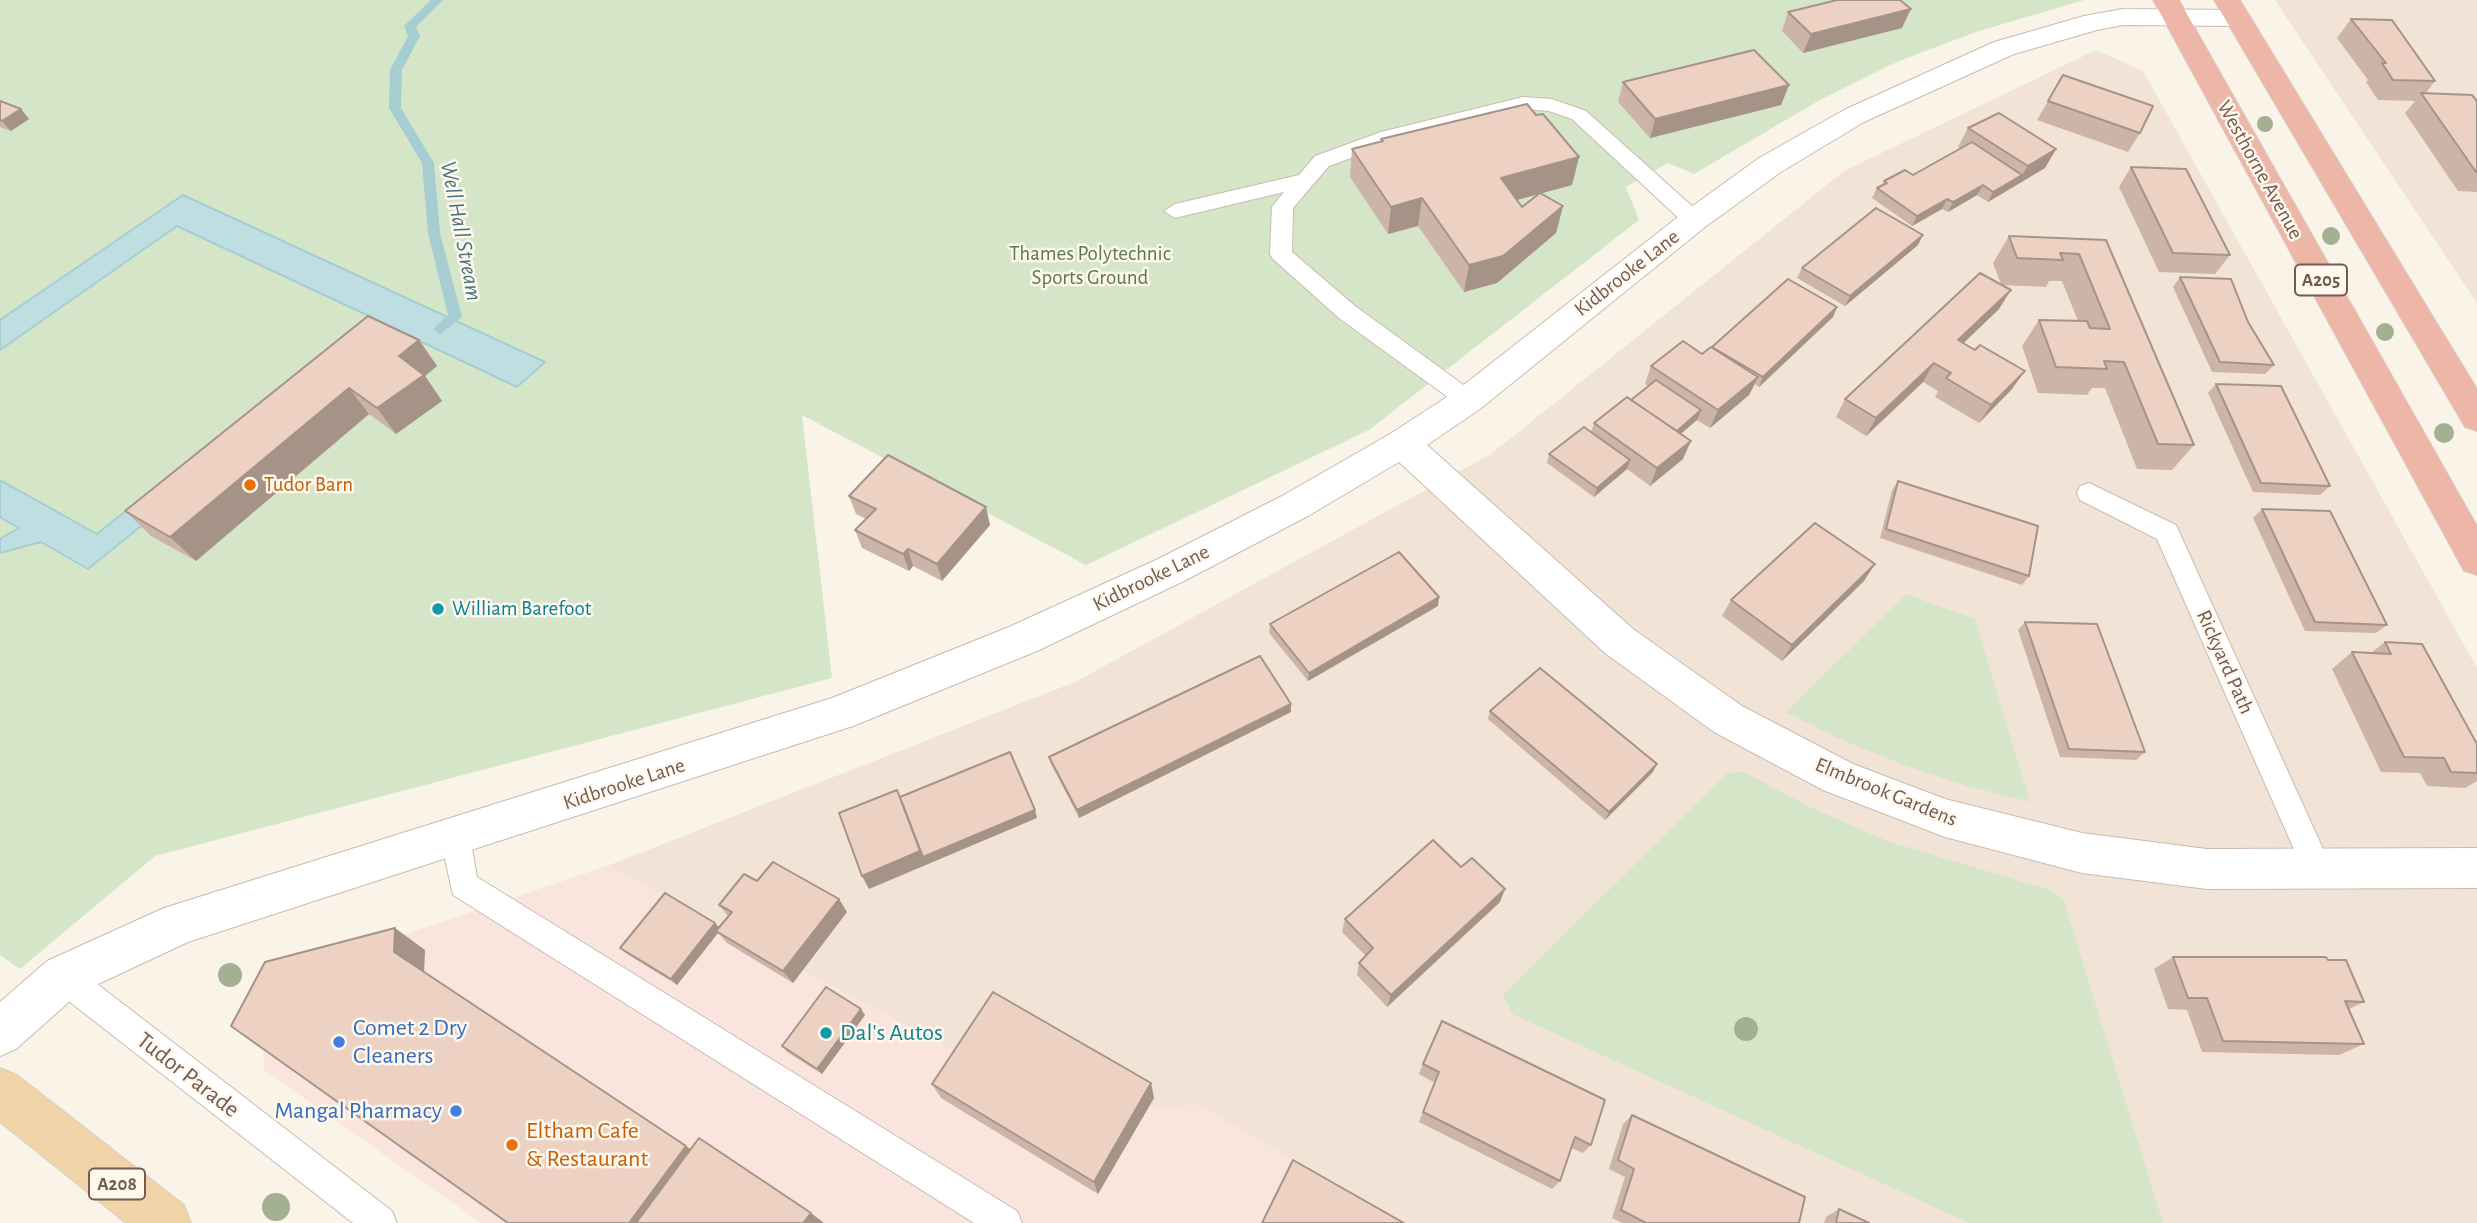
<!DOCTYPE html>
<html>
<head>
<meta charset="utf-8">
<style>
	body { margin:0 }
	canvas { display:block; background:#faf3e8 }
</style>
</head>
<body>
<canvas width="2477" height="1223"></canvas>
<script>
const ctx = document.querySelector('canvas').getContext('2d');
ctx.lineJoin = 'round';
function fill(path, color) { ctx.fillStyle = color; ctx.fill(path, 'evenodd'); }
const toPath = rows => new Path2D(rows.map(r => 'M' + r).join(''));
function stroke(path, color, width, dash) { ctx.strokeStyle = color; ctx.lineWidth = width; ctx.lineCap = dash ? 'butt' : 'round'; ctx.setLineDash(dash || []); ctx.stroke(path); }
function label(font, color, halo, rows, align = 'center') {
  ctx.font = font + ' "Alegreya Sans",sans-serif'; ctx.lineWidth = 5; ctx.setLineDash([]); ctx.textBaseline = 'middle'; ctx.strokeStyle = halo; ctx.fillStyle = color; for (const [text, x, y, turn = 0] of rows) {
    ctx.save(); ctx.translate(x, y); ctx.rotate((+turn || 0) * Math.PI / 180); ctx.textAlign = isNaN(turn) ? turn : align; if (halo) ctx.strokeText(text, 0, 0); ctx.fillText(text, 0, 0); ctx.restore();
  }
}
fill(toPath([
	[2275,0,2477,0,2477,303],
	[2096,50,2143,71,2477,668,2477,1223,1402,1223,1060,1108,607,866,1075,682,1491,454,1844,171]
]), '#f1e4d7');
fill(toPath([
	[607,866,1060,1108,1199,1105,1402,1223,481,1223,264,1070,261,983]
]), '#f9e5dd');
fill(toPath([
	[0,0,2084,0,1976,32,1899,61,1820,100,1694,174,1668,163,1626,187,1639,220,1369,430,1086,565,802,415,832,678,155,856,20,969,0,955],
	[1906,594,1975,619,2030,802,1967,786,1904,765,1844,741,1786,712],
	[1744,772,1814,809,1890,842,2050,890,2064,901,2163,1223,1969,1223,1512,1014,1503,995,1727,773]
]), '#d5e6c8');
const water = toPath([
	[183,195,545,362,517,387,388,326,88,569,41,542,0,553,0,539,19,528,0,517,0,480,97,534,369,316,177,226,0,350,0,320,183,195]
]);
fill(water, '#bfdee2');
stroke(water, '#a6cdd2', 2);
fill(toPath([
	[431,0,443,0,416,27,420,36,402,70,401,108,434,163,440,233,462,317,440,334,433,329,448,315,428,233,422,163,389,108,390,70,408,36,404,26,431,0]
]), '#a6cdd2');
const lane = toPath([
	[1523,97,1552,99,1586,111,1702,215,1705,220,1702,225,1686,225,1572,119,1549,111,1523,109,1395,142,1329,166,1293,208,1292,252,1355,306,1476,394,1480,400,1476,406,1468,409,1460,406,1339,318,1273,259,1270,254,1272,207,1284,192,1175,218,1164,211,1175,204,1299,175,1315,156,1381,132,1523,97],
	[2089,483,2176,525,2333,871,2328,881,2318,885,2308,881,2157,539,2080,500,2077,493,2080,486,2089,483],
	[455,824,465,828,470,837,477,877,1017,1211,1022,1223,974,1223,453,895,440,837,445,828,455,824],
	[63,962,74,966,392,1211,397,1223,353,1223,52,988,48,977,52,966,63,962]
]);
const street = toPath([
	[2123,9,2237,10,2247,12,2251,18,2247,24,2237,26,2123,25,2097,30,2014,54,1864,122,1781,172,1705,227,1480,409,1427,445,1633,629,1742,706,1853,764,1945,799,2082,833,2207,849,2477,848,2477,888,2207,889,2082,873,1945,837,1823,790,1714,732,1605,653,1399,462,1308,516,1184,581,1037,651,853,726,188,942,79,993,16,1049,0,1056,0,1002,47,961,164,908,832,698,1009,627,1158,559,1282,496,1390,434,1456,391,1683,213,1759,158,1844,110,1994,42,2084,16,2123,9]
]);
const primary = toPath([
	[0,1068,17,1075,184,1205,191,1223,126,1223,0,1122,0,1068]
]);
const highway = toPath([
	[2153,0,2179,0,2477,526,2477,575,2464,571,2153,0],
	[2214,0,2240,0,2477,389,2477,431,2465,427,2214,0]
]);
stroke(lane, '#cbbaaf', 2);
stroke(street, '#cbbaaf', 2);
stroke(primary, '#d8d1ce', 2);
stroke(highway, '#d8d1ce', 2);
fill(lane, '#fff');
fill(street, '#fff');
fill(primary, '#f1d3a8');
fill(highway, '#edb6a6');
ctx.fillStyle = '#a3b192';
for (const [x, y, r] of [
	[2265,124,8],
	[2331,236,9],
	[2385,332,9],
	[2444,433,10],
	[230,975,12],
	[1746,1029,12],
	[276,1207,14]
]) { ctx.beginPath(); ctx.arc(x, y, r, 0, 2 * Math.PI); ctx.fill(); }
fill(toPath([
	[1788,12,1902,28,1803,53,1782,31],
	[2351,19,2435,81,2425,94,2477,101,2477,192,2458,191,2405,113,2415,101,2378,100,2366,82,2368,80,2337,38],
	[2063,75,2140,133,2128,152,2037,120],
	[1623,82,1789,85,1781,105,1650,138,1618,102],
	[0,101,29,119,11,131,0,127],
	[1536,115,1579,157,1572,185,1541,193,1563,206,1556,233,1497,283,1464,292,1418,226,1388,234,1350,177,1352,149,1381,142,1381,139],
	[1539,194,1522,207,1517,200],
	[1968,128,2056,149,2045,168,1988,202,1977,195,1948,212,1942,209,1912,226,1872,198,1877,188,1882,185,1884,181,1913,175,1961,149,1958,147],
	[2131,167,2230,255,2215,274,2159,272,2119,187],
	[2009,236,2106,240,2194,445,2172,470,2137,469,2105,388,2092,388,2087,395,2038,393,2022,346,2039,320,2078,321,2062,281,2049,281,2046,287,2002,285,1999,309,1963,343,2012,389,1979,423,1935,397,1938,391,1923,382,1866,436,1836,417,1845,399,2001,284,1993,263],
	[1918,245,1845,306,1797,278,1802,268],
	[2180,277,2274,365,2265,374,2212,372,2173,287],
	[1837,307,1833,317,1759,387,1755,384,1749,395,1710,428,1697,420,1681,434,1683,459,1650,486,1627,469,1594,497,1547,463,1549,454,1591,432,1594,423,1631,400,1648,386,1645,384,1651,366,1702,354,1712,348],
	[419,340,437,366,425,376,442,401,396,434,369,414,196,561,151,536,125,511],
	[2216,384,2330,486,2320,495,2253,492,2208,393],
	[1898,481,2029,576,2022,585,1880,538,1892,490],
	[849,496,990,525,942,581,913,566,909,571,862,548,855,530,866,519,856,514],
	[2262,509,2387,625,2376,633,2305,631,2253,518],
	[1864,581,1782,661,1722,616,1731,600],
	[1438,606,1308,681,1269,633,1270,624],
	[2025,622,2145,752,2136,760,2060,757,2018,630],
	[2385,642,2477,744,2477,781,2465,788,2427,786,2420,773,2381,772,2332,669,2352,652,2371,653],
	[1490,711,1653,772,1605,820,1488,719],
	[1291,712,1079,818,1051,764,1049,757],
	[757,881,847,912,793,983,727,943,718,933,677,985,627,954,620,948,715,923,719,927,728,916,719,905],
	[1500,902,1387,1007,1357,975,1359,963,1366,956,1342,932,1345,919],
	[2173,957,2328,960,2364,1002,2349,1009,2364,1044,2339,1055,2202,1052,2187,1010,2168,1009,2154,969],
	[865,1015,822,1074,787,1052,782,1046],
	[1423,1064,1591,1145,1583,1153,1571,1148,1560,1181,1552,1189,1419,1122,1435,1083,1419,1074],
	[1151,1083,1154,1098,1098,1194,941,1098,932,1084],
	[1632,1115,1799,1223,1622,1223,1612,1218,1625,1177,1609,1169,1623,1124],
	[1839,1209,1869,1223,1824,1223,1826,1217]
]), '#ccb5a8');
fill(toPath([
	[1911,9,1902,28,1803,53,1811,34],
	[1789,85,1781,105,1650,138,1655,119],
	[21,109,29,119,11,131,2,121],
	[2056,149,2045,168,1988,202,1993,192,2022,175,2028,166],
	[1579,157,1572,185,1495,206,1501,178],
	[1983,185,1977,195,1948,212,1953,202],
	[1422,198,1418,226,1388,234,1391,207],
	[1947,199,1942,209,1912,226,1917,216],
	[1563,206,1556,233,1497,283,1464,292,1469,265],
	[1923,235,1918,245,1845,306,1850,296],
	[2011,290,1999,309,1947,359,1958,340],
	[1837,307,1833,317,1759,387,1763,377],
	[419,340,437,366,425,376,442,401,396,434,377,408,399,356],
	[1934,363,1923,382,1866,436,1876,418],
	[2025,371,2012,389,1979,423,1991,405],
	[1758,377,1749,395,1710,428,1718,410],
	[349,388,369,414,196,561,170,537],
	[1701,410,1697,420,1666,446,1670,437],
	[1691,441,1683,459,1650,486,1657,468],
	[1630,460,1627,469,1594,497,1597,488],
	[986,507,990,525,942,581,937,564],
	[908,549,913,566,909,571,903,554],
	[1875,564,1864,581,1782,661,1792,645],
	[1439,597,1438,606,1308,681,1309,673],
	[1291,704,1291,712,1079,818,1077,810],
	[1657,764,1653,772,1605,820,1609,812],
	[904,805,1035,810,1037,818,869,889,862,876],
	[1505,889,1500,902,1387,1007,1391,995],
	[839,899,847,912,793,983,783,971],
	[715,923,721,930,716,931,718,933,677,985,671,979],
	[395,928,425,950,424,974,394,952],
	[861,1009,865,1015,822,1074,817,1069],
	[1151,1083,1154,1098,1098,1194,1094,1182],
	[686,1146,708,1161,663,1223,629,1223],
	[811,1213,824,1223,803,1223]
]), '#a69388');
const building = toPath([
	[1837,0,1900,0,1911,9,1811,34,1788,12,1837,0],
	[2351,19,2392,20,2435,81,2393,80,2382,63,2386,63,2351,19],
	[1754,50,1789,85,1655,119,1623,82,1754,50],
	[2063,75,2153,106,2140,133,2048,101,2063,75],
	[2421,93,2472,95,2477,101,2477,172,2476,172,2421,93],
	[0,101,21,109,2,121,0,120,0,101],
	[1527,104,1536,115,1543,114,1579,157,1501,178,1522,207,1540,193,1563,206,1503,256,1469,265,1422,198,1391,207,1352,149,1383,141,1381,139,1527,104],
	[1999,113,2056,149,2028,166,1968,128,1999,113],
	[1972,142,2022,175,1993,192,1983,185,1953,202,1947,199,1917,216,1877,188,1887,183,1884,181,1905,170,1913,175,1972,142],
	[2131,167,2186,169,2230,255,2173,253,2131,167],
	[1876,208,1923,235,1850,296,1802,268,1876,208],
	[2009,236,2106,240,2194,445,2158,444,2124,362,2104,361,2107,369,2056,367,2039,320,2087,321,2090,328,2110,329,2079,254,2060,253,2063,260,2017,258,2009,236],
	[1980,273,2011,290,1958,340,1975,350,1980,345,2025,371,1991,405,1946,378,1951,373,1934,363,1876,418,1845,399,1980,273],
	[2180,277,2231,279,2248,322,2274,365,2220,362,2180,277],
	[1788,279,1837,307,1763,377,1712,347,1788,279],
	[368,316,419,340,399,356,424,375,377,408,349,388,170,537,125,511,368,316],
	[1683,341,1702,354,1711,347,1758,377,1718,410,1651,366,1683,341],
	[1656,380,1701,410,1677,431,1631,400,1656,380],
	[2216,384,2281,386,2330,486,2261,483,2216,384],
	[1627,397,1691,441,1657,468,1594,423,1627,397],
	[1584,427,1630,460,1597,488,1549,454,1584,427],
	[888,455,986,507,937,564,908,549,903,554,855,530,876,509,849,496,888,455],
	[1898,481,2038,526,2029,576,1886,529,1898,481],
	[2262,509,2330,511,2387,625,2315,622,2262,509],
	[1815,523,1875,564,1792,645,1731,600,1815,523],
	[1399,552,1439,597,1309,673,1270,624,1399,552],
	[2025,622,2097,624,2145,752,2069,749,2025,622],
	[2385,642,2422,644,2477,744,2477,773,2451,772,2444,758,2404,757,2352,652,2391,654,2385,642],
	[1260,656,1291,704,1077,810,1049,757,1260,656],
	[1540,668,1657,764,1609,812,1490,711,1540,668],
	[1010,752,1035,810,923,857,900,797,1010,752],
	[897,790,920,851,862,876,839,813,897,790],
	[1433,840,1461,867,1472,858,1505,889,1391,995,1359,963,1373,948,1345,919,1433,840],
	[773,862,839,899,783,971,716,931,732,912,719,905,744,874,757,881,773,862],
	[665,893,715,923,671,979,620,948,665,893],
	[395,928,394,952,686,1146,629,1223,508,1223,231,1026,265,962,395,928],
	[2173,957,2326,957,2328,960,2346,960,2364,1002,2345,1001,2364,1044,2223,1041,2207,998,2188,998,2173,957],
	[826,987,861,1009,817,1069,782,1046,826,987],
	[993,992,1151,1083,1094,1182,932,1084,993,992],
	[1442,1021,1605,1100,1591,1145,1575,1137,1560,1181,1423,1112,1439,1072,1423,1064,1442,1021],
	[1632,1115,1805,1197,1799,1223,1646,1223,1621,1210,1634,1169,1618,1160,1632,1115],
	[699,1138,811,1213,803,1223,636,1223,699,1138],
	[1293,1160,1404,1223,1262,1223,1293,1160],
	[1839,1209,1869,1223,1836,1223,1839,1209]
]);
fill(building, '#edd2c3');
stroke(building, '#a69388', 2);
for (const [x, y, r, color] of [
	[250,485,7,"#e8710a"],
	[438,609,7,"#0f9aa8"],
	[826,1033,7,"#0f9aa8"],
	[339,1042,7,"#3f7fe0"],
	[456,1111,7,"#3f7fe0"],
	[512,1145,7,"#e8710a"]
]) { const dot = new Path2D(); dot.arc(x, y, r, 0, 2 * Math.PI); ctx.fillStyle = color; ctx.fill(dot); stroke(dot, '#fdf7ee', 2.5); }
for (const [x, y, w] of [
	[2321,280,52],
	[117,1184,56]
]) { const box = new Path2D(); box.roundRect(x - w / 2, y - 15.5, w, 31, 5); ctx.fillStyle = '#fdf7ee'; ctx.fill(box); stroke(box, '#725a4f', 2); }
label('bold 19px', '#725a4f', null, [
	["A205",2321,280],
	["A208",117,1184]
]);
label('21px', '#725a4f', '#fdf7ee', [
	["Westhorne Avenue",2260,170,61],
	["Kidbrooke Lane",1627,273,-38],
	["Kidbrooke Lane",1151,578,-26],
	["Rickyard Path",2225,662,66],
	["Kidbrooke Lane",624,784,-18],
	["Elmbrook Gardens",1886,792,22]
]);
label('21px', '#5b7b4b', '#fdf7ee', [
	["Thames Polytechnic",1090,254],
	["Sports Ground",1090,278]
]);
label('21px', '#c56008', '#fdf7ee', [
	["Tudor Barn",264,485]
], 'left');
label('21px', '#0d838f', '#fdf7ee', [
	["William Barefoot",452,609]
], 'left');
label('italic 23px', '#47757b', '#fdf7ee', [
	["Well Hall Stream",461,231,79]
]);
label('24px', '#366cbe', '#fdf7ee', [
	["Comet 2 Dry",353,1028],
	["Cleaners",353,1056],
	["Mangal Pharmacy",442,1111,"right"]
], 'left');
label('24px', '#0d838f', '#fdf7ee', [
	["Dal's Autos",840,1033]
], 'left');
label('24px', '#725a4f', '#fdf7ee', [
	["Tudor Parade",188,1075,38]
]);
label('24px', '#c56008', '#fdf7ee', [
	["Eltham Cafe",526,1131],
	["& Restaurant",526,1159]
], 'left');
</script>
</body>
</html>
